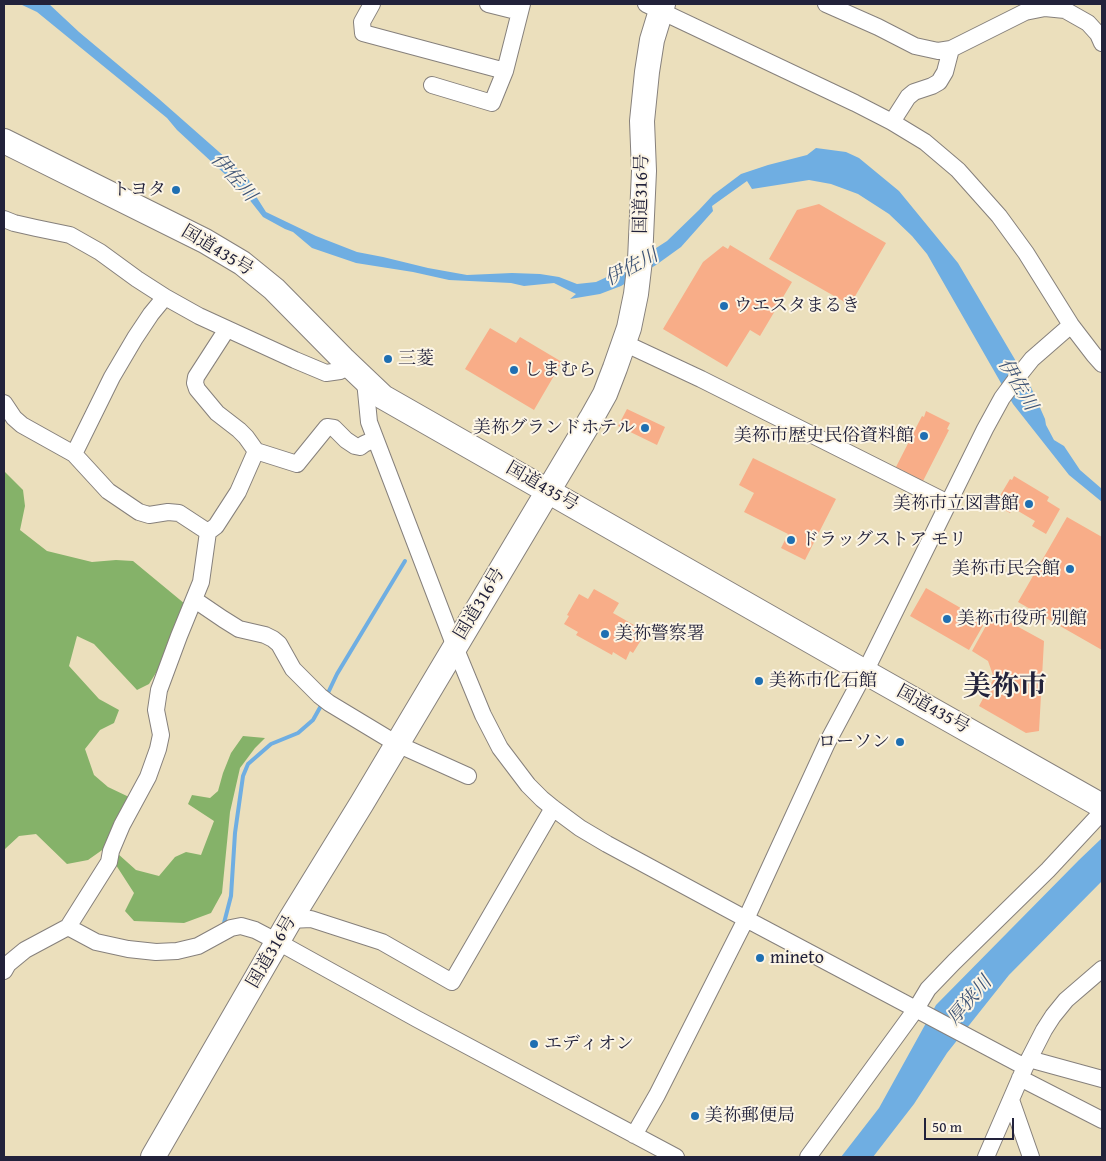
<!DOCTYPE html>
<html>
<head>
<meta charset="utf-8">
<style>
	body { margin:0 }
	#map { position:relative; width:1106px; height:1161px; overflow:hidden; background:#ebdfbc; font-family:"Gentium Book Plus",serif }
	canvas { display:block }
	.frame { position:absolute; inset:0; border:5px solid #22223b; pointer-events:none }
	.scale { position:absolute; left:924px; top:1118px; width:90px; height:22px; box-sizing:border-box; border:2px solid #22223b; border-top:0; padding-left:6px; font-size:15px; line-height:18px; white-space:nowrap; color:#22223b; -webkit-text-stroke:4px #fcf5e5; paint-order:stroke }
</style>
</head>
<body>
<div id="map">
<canvas width="1106" height="1161"></canvas>
<div class="frame"></div>
<div class="scale">50 m</div>
</div>
<script>
const ctx = document.querySelector('canvas').getContext('2d');
ctx.lineJoin = 'round';
function fill(path, color) { ctx.fillStyle = color; ctx.fill(path, 'evenodd'); }
const toPath = rows => new Path2D(rows.map(r => 'M' + r).join(''));
function stroke(path, color, width, dash) { ctx.strokeStyle = color; ctx.lineWidth = width; ctx.lineCap = dash ? 'butt' : 'round'; ctx.setLineDash(dash || []); ctx.stroke(path); }
function label(font, color, halo, rows, align = 'center') {
  ctx.font = font + ' "Gentium Book Plus","Noto Serif JP",serif'; ctx.lineWidth = 4; ctx.setLineDash([]); ctx.textBaseline = 'middle'; ctx.strokeStyle = halo; ctx.fillStyle = color; for (const [text, x, y, turn = 0] of rows) {
    ctx.save(); ctx.translate(x, y); ctx.rotate((+turn || 0) * Math.PI / 180); ctx.textAlign = isNaN(turn) ? turn : align; if (halo) ctx.strokeText(text, 0, 0); ctx.fillText(text, 0, 0); ctx.restore();
  }
}
fill(toPath([
	[4,471,23,490,25,506,20,530,47,551,92,562,116,560,133,561,185,604,159,668,149,684,137,690,94,644,77,636,69,666,99,699,119,710,114,723,100,730,85,749,94,775,108,787,129,797,117,853,136,870,159,876,175,857,186,852,201,855,214,821,188,804,192,795,210,798,218,791,223,773,231,753,243,736,265,738,255,748,240,768,230,812,222,893,211,913,184,923,134,921,125,911,134,893,105,848,88,860,67,864,36,834,19,836,5,849,4,863]
]), '#85b269');
fill(toPath([
	[20,4,49,4,79,32,159,99,235,166,249,180,252,190,266,212,316,236,357,252,383,257,428,268,467,275,512,273,540,274,559,277,577,284,596,282,622,270,667,241,699,210,713,195,741,174,768,165,807,155,816,148,846,152,859,158,899,191,958,263,1030,385,1045,419,1046,425,1054,440,1064,446,1080,470,1102,489,1102,502,1069,475,1013,404,927,254,912,236,889,214,858,194,831,184,809,180,752,189,747,181,712,206,713,211,681,247,656,265,621,286,600,294,570,299,576,294,554,283,524,286,511,283,449,280,413,272,356,263,312,248,293,232,285,229,263,217,241,189,177,130,167,118,37,12],
	[1102,838,1102,881,1009,975,947,1053,914,1104,873,1157,841,1157,879,1108,936,1005,1079,860]
]), '#6faee2');
stroke(toPath([
	[327,695,337,674,405,561],
	[224,923,231,896,235,833,243,776,248,764,271,744,298,733,313,720,322,704]
]), '#6faee2', 4);
fill(toPath([
	[819,204,886,243,850,305,769,259,797,210],
	[730,245,792,282,760,336,750,330,727,367,663,329,703,262,723,246,728,249],
	[490,328,516,343,520,337,562,362,534,410,465,369],
	[627,409,665,427,657,445,618,426],
	[926,411,950,423,947,429,949,430,923,481,896,467,922,416,924,417],
	[753,458,836,499,805,560,781,548,788,534,744,512,754,493,739,485],
	[1014,476,1049,497,1047,501,1060,509,1046,534,1032,526,1035,521,1013,508,1010,513,997,506,1000,500,998,499,1010,479,1012,480],
	[1067,517,1102,537,1102,650,1018,602],
	[926,588,985,622,969,650,910,616],
	[594,589,619,603,613,613,646,632,633,653,630,651,626,660,613,652,612,655,576,635,578,632,564,624,569,616,567,615,579,594,588,599],
	[993,613,1044,641,1039,731,1026,733,979,706,994,678,988,661,972,651]
]), '#f8ad88');
const minor = toPath([
	[372,4,362,22,363,33,505,71],
	[488,4,520,12],
	[646,4,855,103,892,122,925,142,958,170,999,216,1026,253,1071,325,1094,355,1102,364],
	[826,4,878,27,915,46,938,51,951,49,1025,12,1045,8,1065,10,1088,23,1098,34,1102,43],
	[432,85,492,103,505,71,522,4],
	[892,122,908,97,914,92,932,86,939,82,945,72,951,49],
	[4,219,14,223,36,228,70,235,100,252,137,279,165,297,199,316,295,360,326,373,340,371,351,366],
	[227,329,196,377,195,383,197,389,217,413,239,430,246,437,256,451],
	[624,343,701,379,948,503],
	[365,381,369,422,455,647,483,715,500,748,528,785,542,799,553,808,580,828,607,844,746,919,1025,1067],
	[4,403,14,418,22,425,74,454,108,491,139,512,149,515,168,512,179,513,208,532],
	[74,454,112,377,135,338,151,314,165,297],
	[195,600,223,619,239,629,265,635,273,639,279,644,293,669,320,696,329,703,397,744,468,776],
	[290,920,311,919,382,942,452,982,553,808],
	[68,927,96,942,128,949,156,952,177,951,198,946,231,928,241,926,255,930,278,942,417,1019,676,1157],
	[4,971,8,964,25,950,68,927,109,862,111,851,122,825,148,777,158,749,161,735,156,710,159,690,179,636,201,582,208,532,216,526,238,492,256,451,297,464,327,427,334,428,346,440,355,446,360,447,364,444,375,439],
	[1029,1059,1102,1079],
	[1020,1078,1102,1120],
	[1011,1100,1031,1157],
	[634,1135,657,1095,746,919,827,743,865,672,985,429,1002,398,1016,379,1032,359,1071,325],
	[808,1157,916,1009,928,989,954,962,1048,870,1102,812],
	[986,1157,1025,1067,1044,1030,1053,1016,1066,1000,1102,969]
]);
const highway = toPath([
	[4,141,205,241,242,263,274,289,343,359,383,397,865,672,1102,806],
	[153,1157,290,920,362,803,591,419,605,394,615,368,629,328,636,294,640,260,644,171,642,121,647,72,652,40,663,4]
]);
stroke(minor, '#86807c', 18);
stroke(highway, '#86807c', 26);
stroke(minor, '#fff', 16);
stroke(highway, '#fff', 24);
for (const [x, y, r, color] of [
	[176,190,5,"#1f6fb2"],
	[724,306,5,"#1f6fb2"],
	[388,359,5,"#1f6fb2"],
	[514,370,5,"#1f6fb2"],
	[645,428,5,"#1f6fb2"],
	[924,436,5,"#1f6fb2"],
	[1029,504,5,"#1f6fb2"],
	[791,540,5,"#1f6fb2"],
	[1070,569,5,"#1f6fb2"],
	[947,619,5,"#1f6fb2"],
	[605,634,5,"#1f6fb2"],
	[759,681,5,"#1f6fb2"],
	[900,742,5,"#1f6fb2"],
	[760,958,5,"#1f6fb2"],
	[534,1044,5,"#1f6fb2"],
	[695,1116,5,"#1f6fb2"]
]) { const dot = new Path2D(); dot.arc(x, y, r, 0, 2 * Math.PI); ctx.fillStyle = color; ctx.fill(dot); stroke(dot, '#fcf5e5', 2); }
label('18px', '#22223b', '#fcf5e5', [
	["トヨタ",166,190,"right"],
	["ウエスタまるき",734,306],
	["三菱",398,359],
	["しまむら",524,370],
	["美祢グランドホテル",635,428,"right"],
	["美袮市歴史民俗資料館",914,436,"right"],
	["美祢市立図書館",1019,504,"right"],
	["ドラッグストア モリ",801,540],
	["美祢市民会館",1060,569,"right"],
	["美祢市役所 別館",957,619],
	["美祢警察署",615,634],
	["美袮市化石館",769,681],
	["ローソン",890,742,"right"],
	["mineto",770,958],
	["エディオン",544,1044],
	["美祢郵便局",705,1116]
], 'left');
label('18px', '#22223b', '#fcf5e5', [
	["国道316号",642,194,-89],
	["国道435号",217,251,31],
	["国道435号",542,487,30],
	["国道316号",480,604,-59],
	["国道435号",933,710,29],
	["国道316号",272,952,-60]
]);
label('italic 19px', '#3d5375', '#fcf5e5', [
	["伊佐川",233,178,48],
	["伊佐川",632,268,-28],
	["伊佐川",1017,385,59],
	["厚狭川",970,1001,-49]
]);
label('bold 28px', '#22223b', '#fcf5e5', [
	["美祢市",1005,688]
]);
</script>
</body>
</html>
